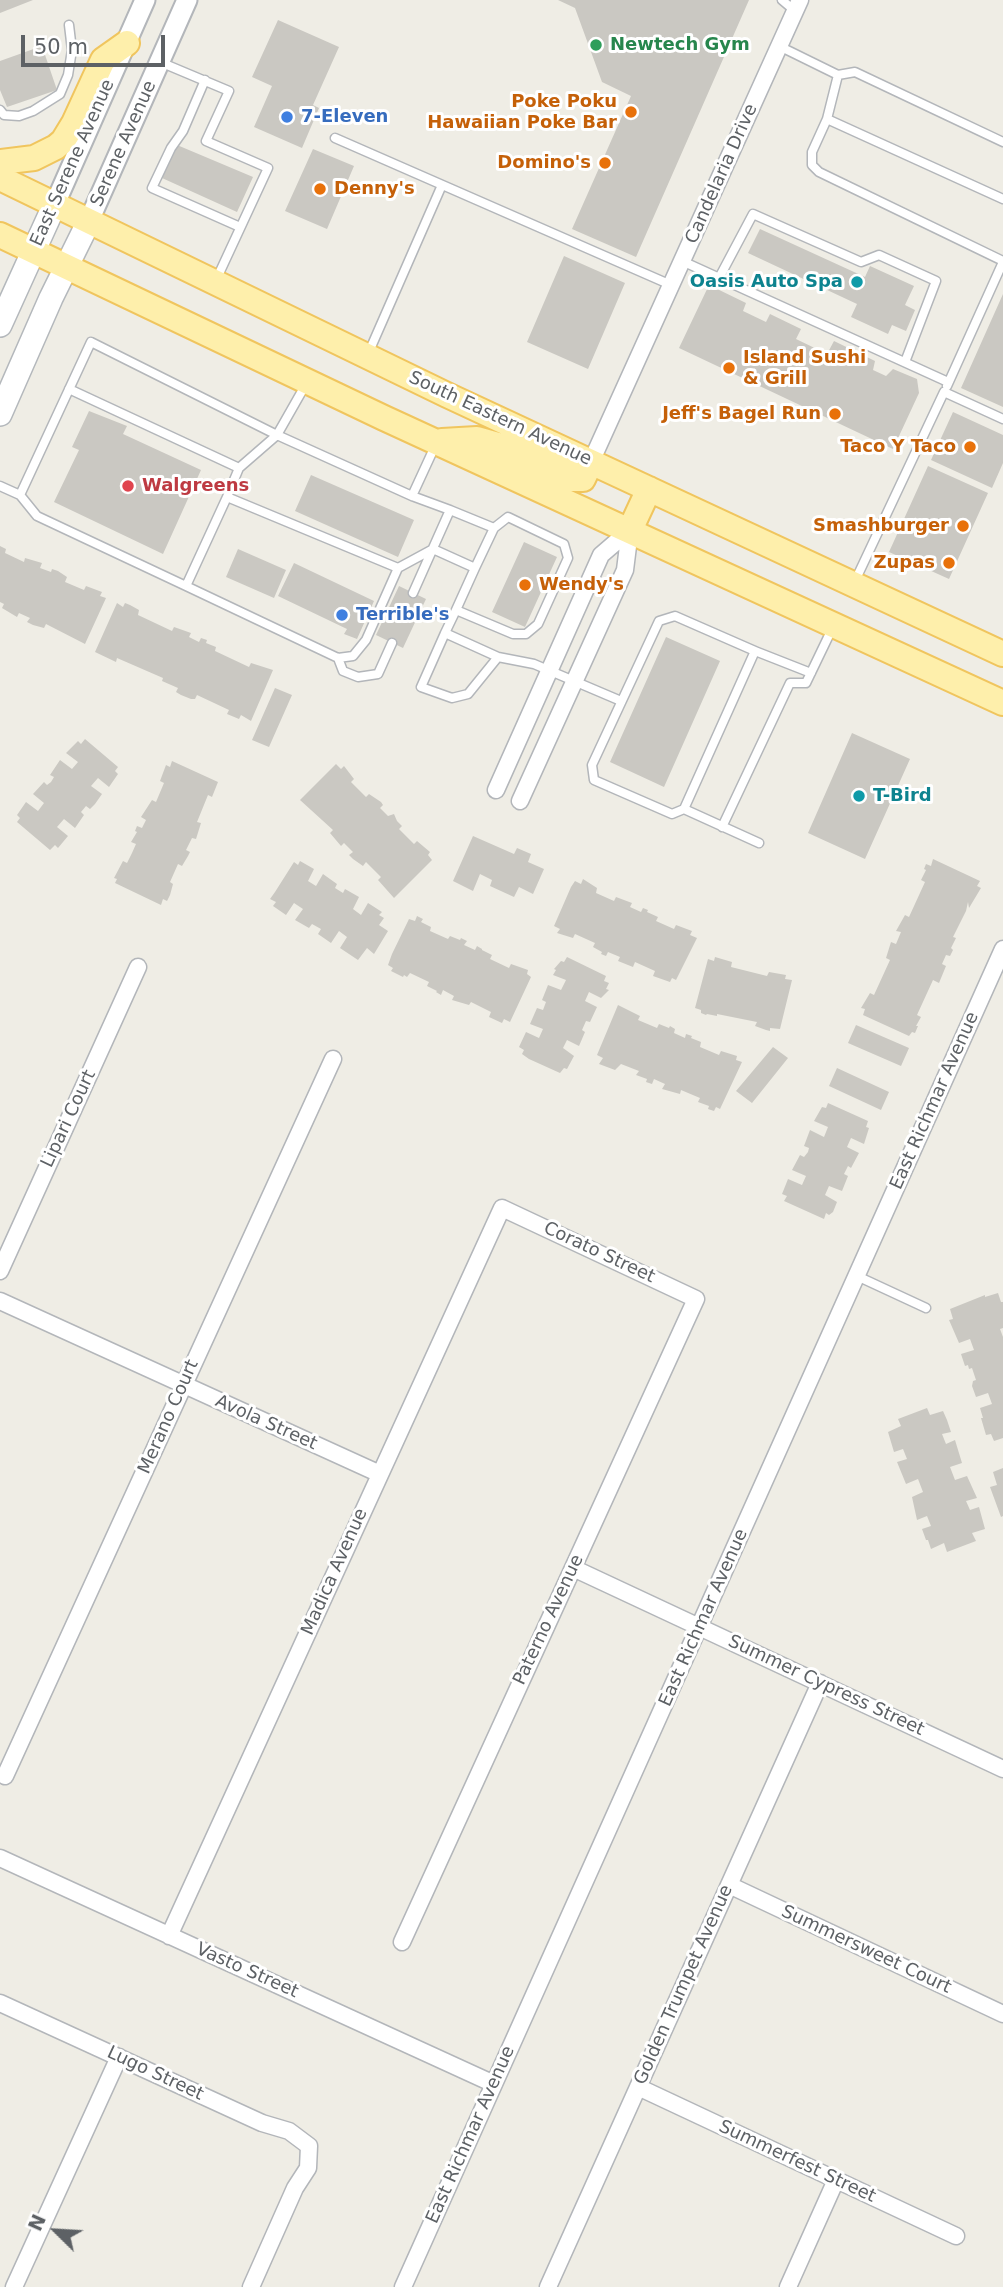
<!DOCTYPE html>
<html>
<head>
<meta charset="utf-8">
<style>
	body { margin:0 }
	#map { position:relative; width:1003px; height:2287px; overflow:hidden; background:#efede5; font-family:"DejaVu Sans",sans-serif }
	canvas { display:block }
	.north { position:absolute; left:21px; top:2196px; width:70px; height:70px; -webkit-text-stroke:5px #fff; paint-order:stroke; rotate:294deg; font-size:19px; font-weight:700; line-height:28px; text-align:center; color:#5d6165 }
	.north::after { content:''; display:block; margin:auto; width:24px; height:32px; background:#5d6165; clip-path:polygon(50% 0,100% 100%,50% 72%,0 100%) }
	.scale { position:absolute; left:21px; top:35px; width:144px; height:32px; box-sizing:border-box; border:4px solid #5d6165; border-top:0; padding-left:9px; font-size:21px; line-height:24px; white-space:nowrap; color:#5d6165; -webkit-text-stroke:5px #fff; paint-order:stroke }
</style>
</head>
<body>
<div id="map">
<canvas width="1003" height="2287"></canvas>
<div class="north">N</div>
<div class="scale">50 m</div>
</div>
<script>
const ctx = document.querySelector('canvas').getContext('2d');
ctx.lineJoin = 'round';
function fill(path, color) { ctx.fillStyle = color; ctx.fill(path, 'evenodd'); }
const toPath = rows => new Path2D(rows.map(r => 'M' + r).join(''));
function stroke(path, color, width, dash) { ctx.strokeStyle = color; ctx.lineWidth = width; ctx.lineCap = dash ? 'butt' : 'round'; ctx.setLineDash(dash || []); ctx.stroke(path); }
function label(font, color, halo, rows, align = 'center') {
  ctx.font = font + ' "DejaVu Sans",sans-serif'; ctx.lineWidth = 6; ctx.setLineDash([]); ctx.textBaseline = 'middle'; ctx.strokeStyle = halo; ctx.fillStyle = color; for (const [text, x, y, turn = 0] of rows) {
    ctx.save(); ctx.translate(x, y); ctx.rotate((+turn || 0) * Math.PI / 180); ctx.textAlign = isNaN(turn) ? turn : align; if (halo) ctx.strokeText(text, 0, 0); ctx.fillText(text, 0, 0); ctx.restore();
  }
}
fill(toPath([
	[0,0,33,0,0,13],
	[558,0,749,0,636,257,572,229,631,96,602,82,575,8],
	[278,20,339,47,313,105,319,108,302,148,254,127,272,86,252,77],
	[42,46,57,90,7,107,0,90,0,61],
	[177,145,253,177,237,212,162,178],
	[313,149,354,166,327,229,285,211],
	[760,229,865,277,870,266,914,286,905,305,915,310,906,331,892,325,888,334,851,317,857,304,748,253],
	[564,256,625,283,588,369,527,342],
	[709,285,746,303,743,311,766,322,770,314,801,329,796,339,827,354,834,341,875,361,873,370,886,376,893,369,917,379,919,393,893,449,679,348],
	[1003,294,1003,407,961,388],
	[89,411,127,426,123,434,201,470,163,554,54,502,79,450,72,447],
	[953,412,1003,435,1003,463,992,488,931,460],
	[928,466,988,493,949,579,889,552],
	[311,475,414,520,398,557,295,511],
	[524,542,557,557,525,627,492,612],
	[0,546,6,549,5,553,24,562,25,558,42,563,40,568,51,572,52,569,58,571,67,577,65,582,84,590,86,586,102,592,100,596,106,598,85,644,46,624,44,628,33,625,27,622,30,618,19,613,17,617,2,608,4,604,0,602],
	[238,549,286,570,274,598,226,577],
	[294,563,374,601,357,639,344,634,347,629,278,596],
	[399,586,426,599,403,648,376,635],
	[117,603,123,607,125,603,130,605,139,610,138,615,172,631,174,627,191,633,189,637,199,642,201,638,207,640,206,643,216,647,215,651,249,667,251,663,273,670,251,721,241,715,239,719,227,714,229,710,197,695,195,699,191,699,181,695,176,692,178,688,162,681,163,678,117,658,116,662,95,652],
	[666,637,720,661,664,787,610,762],
	[275,688,292,695,269,747,252,740],
	[852,733,910,759,865,859,808,833],
	[85,739,118,767,115,771,118,774,109,787,98,778,91,786,102,794,95,804,90,809,86,806,81,812,84,815,75,828,64,819,57,827,68,836,58,848,55,845,50,850,17,822,20,818,17,815,26,802,38,811,44,803,33,794,44,782,47,785,51,782,54,777,50,775,60,760,72,769,78,762,66,753,78,741,81,744],
	[172,761,218,782,212,797,208,795,197,822,201,823,196,839,192,838,186,850,190,852,188,856,182,866,178,864,170,882,173,884,170,895,167,901,163,899,161,905,115,883,117,879,114,878,123,861,127,863,132,853,136,844,131,842,137,832,135,831,137,826,142,828,146,820,141,817,152,800,156,802,164,783,160,781,166,765,170,767],
	[336,764,341,769,344,766,354,779,351,782,366,797,369,794,381,802,383,805,380,808,388,816,394,814,397,821,402,826,399,829,414,844,417,841,430,852,428,855,432,860,394,898,378,880,381,877,366,862,363,866,353,859,349,855,353,852,344,843,341,846,330,833,333,830,300,800],
	[473,836,514,854,517,848,531,854,528,862,544,869,533,894,519,887,514,897,490,886,492,880,480,874,473,891,453,881],
	[933,859,980,881,977,886,981,888,969,908,968,902,966,911,953,937,956,938,951,948,953,950,950,956,946,955,942,964,946,966,939,983,933,980,917,1015,921,1017,916,1026,918,1026,915,1033,912,1032,909,1036,863,1015,865,1009,861,1008,870,993,874,995,890,960,886,958,891,942,896,944,901,932,896,931,905,915,909,917,925,882,921,880,926,870,924,869,926,864,931,866],
	[300,861,314,869,308,881,316,886,323,874,337,884,335,888,343,893,345,889,359,897,353,909,361,915,368,903,382,912,379,915,384,918,379,925,388,931,374,954,367,948,358,960,340,948,347,937,339,931,331,943,318,934,321,929,312,924,309,928,295,920,303,909,294,903,286,915,273,906,276,902,270,899,275,892,294,862,298,865],
	[583,879,597,888,596,893,614,901,616,897,632,903,630,907,641,912,643,908,648,910,647,912,658,917,656,921,674,929,676,925,692,931,690,935,697,938,676,980,672,978,670,982,653,976,655,971,635,962,633,967,618,961,620,957,608,952,606,956,601,954,602,952,593,947,595,943,575,934,573,938,557,933,560,929,554,926,571,887,575,881,581,884],
	[417,916,423,919,421,922,431,927,430,931,448,939,450,936,460,940,461,938,467,941,464,945,475,950,477,946,482,949,482,950,492,955,490,959,509,968,511,964,528,970,527,974,531,977,510,1022,504,1019,502,1023,489,1017,491,1012,471,1002,469,1005,452,1000,454,996,443,990,441,995,436,992,437,991,427,986,429,982,410,973,407,977,404,975,403,977,391,971,393,968,388,965,392,954,409,919,415,921],
	[567,957,606,976,604,981,609,983,606,989,609,990,601,998,589,992,585,1001,597,1007,590,1022,586,1021,582,1030,585,1032,579,1046,567,1040,563,1048,574,1056,567,1069,564,1068,560,1073,529,1059,522,1054,524,1050,519,1047,526,1032,539,1038,543,1029,530,1024,537,1008,543,1010,546,1002,542,1000,548,985,561,990,566,980,553,975,556,970,554,969,561,961,564,962],
	[715,957,732,962,731,967,767,976,769,972,786,975,785,979,792,980,780,1029,770,1028,770,1031,766,1030,755,1026,757,1022,717,1014,717,1016,707,1014,706,1015,701,1013,701,1010,695,1008,708,959,714,961],
	[618,1005,640,1016,638,1020,657,1028,659,1024,669,1028,670,1026,675,1029,674,1033,685,1038,686,1034,692,1036,691,1038,701,1042,700,1047,719,1055,721,1051,737,1056,736,1060,742,1062,720,1109,716,1107,714,1111,708,1109,709,1106,698,1102,700,1098,681,1090,680,1094,662,1089,665,1084,654,1079,652,1084,646,1082,647,1079,636,1075,639,1071,621,1064,615,1070,599,1064,603,1058,597,1055],
	[856,1025,909,1048,901,1066,848,1043],
	[773,1047,788,1058,752,1103,736,1091],
	[837,1068,889,1092,881,1110,829,1086],
	[828,1103,868,1121,866,1127,869,1128,864,1144,851,1138,847,1147,859,1153,851,1168,848,1166,844,1174,848,1176,842,1191,829,1186,825,1195,837,1202,833,1212,829,1215,826,1213,824,1219,784,1201,787,1196,782,1194,788,1179,802,1185,806,1176,792,1170,800,1155,804,1157,808,1152,809,1148,804,1146,810,1130,824,1137,828,1127,814,1121,822,1107,826,1108],
	[998,1293,1001,1302,1003,1302,1003,1328,1000,1329,1003,1337,1003,1438,994,1441,991,1434,986,1435,981,1418,983,1418,980,1408,992,1404,988,1393,976,1397,972,1386,973,1381,976,1380,972,1368,969,1369,968,1365,965,1366,961,1354,974,1350,970,1339,959,1343,949,1320,953,1319,950,1309,985,1295,985,1297],
	[927,1408,930,1415,943,1411,947,1420,951,1432,942,1434,946,1444,955,1440,962,1463,950,1467,955,1480,967,1476,977,1498,966,1501,970,1510,979,1507,985,1529,972,1533,976,1541,947,1552,944,1543,931,1549,928,1540,926,1540,922,1529,931,1526,927,1516,917,1520,912,1497,923,1492,918,1479,906,1484,897,1462,907,1459,903,1449,894,1452,888,1432,901,1426,898,1419],
	[1003,1468,1003,1516,1001,1517,990,1487,997,1485,993,1472]
]), '#cac8c2');
const service = toPath([
	[782,0,795,11],
	[779,46,838,75,827,119,812,152,812,165,819,172,1003,261],
	[160,62,229,91,206,141,268,168,217,278],
	[838,75,855,72,1003,142],
	[205,80,183,131,171,148,152,188,240,227],
	[0,110,4,115,19,116,33,111,60,94,68,75,72,50,69,25],
	[827,119,1003,199],
	[335,138,671,285],
	[682,261,948,382],
	[719,278,753,214,861,262,879,255,936,281,905,362],
	[368,354,442,185],
	[947,386,1003,262],
	[69,389,239,468,227,497,398,568,433,549],
	[239,468,277,435,306,384],
	[0,486,20,495,37,516,186,586],
	[20,495,91,342,277,435,412,496,450,510,413,593],
	[412,496,436,444],
	[227,497,186,586,338,658,353,656,366,640,398,568],
	[450,510,494,528],
	[433,549,475,568],
	[855,581,944,392,1003,419],
	[456,610,513,634,526,634,538,624,568,558,564,544,508,517,494,528,475,568,456,610,445,633,421,687,452,698,468,694,498,657],
	[445,633,498,657,534,664,621,701],
	[338,658,343,671,358,677,378,674,392,643],
	[684,809,755,651],
	[722,827,790,683,806,683,832,629],
	[759,843,684,809,672,814,594,780,592,765,659,621,675,616,755,651,811,673],
	[857,1276,926,1308]
]);
const minor = toPath([
	[591,462,800,0],
	[496,790,601,555,630,530],
	[520,801,625,570,630,530],
	[0,1271,138,967],
	[0,1301,380,1474],
	[573,1568,1003,1769],
	[5,1776,333,1059],
	[0,1858,494,2084],
	[729,1885,1003,2014],
	[169,1936,502,1208,696,1299,402,1942],
	[0,2003,262,2123,289,2131,309,2146,308,2168,295,2188,251,2287],
	[638,2087,956,2236],
	[14,2287,119,2057],
	[403,2287,1003,949],
	[548,2287,820,1683],
	[788,2287,836,2180]
]);
const tertiary = toPath([
	[54,206,145,0],
	[88,223,187,0]
]);
const secondary = toPath([
	[0,325,54,206],
	[0,414,51,298,88,223]
]);
const primary = toPath([
	[0,162,34,158,56,147,63,141,74,123,103,60,127,43],
	[0,178,447,395,1003,654],
	[0,235,384,418,1003,703],
	[442,441,477,439,498,445,571,479,583,479,591,462],
	[630,530,649,489]
]);
stroke(service, '#b3b6ba', 11);
stroke(minor, '#b3b6ba', 19);
stroke(tertiary, '#b3b6ba', 23);
stroke(secondary, '#b4b8bc', 26);
stroke(primary, '#f0c55e', 28);
stroke(service, '#fff', 8);
stroke(minor, '#fff', 16);
stroke(tertiary, '#fff', 19);
stroke(secondary, '#fff', 23);
stroke(primary, '#feefab', 24);
for (const [x, y, r, color] of [
	[596,45,7,"#2e9e5b"],
	[631,112,7,"#e8710a"],
	[287,117,7,"#3f7fe0"],
	[605,163,7,"#e8710a"],
	[320,189,7,"#e8710a"],
	[857,282,7,"#0f9aa8"],
	[729,368,7,"#e8710a"],
	[835,414,7,"#e8710a"],
	[970,447,7,"#e8710a"],
	[128,486,7,"#e0444e"],
	[963,526,7,"#e8710a"],
	[949,563,7,"#e8710a"],
	[525,585,7,"#e8710a"],
	[342,615,7,"#3f7fe0"],
	[859,796,7,"#0f9aa8"]
]) { const dot = new Path2D(); dot.arc(x, y, r, 0, 2 * Math.PI); ctx.fillStyle = color; ctx.fill(dot); stroke(dot, '#fff', 2.5); }
label('bold 18px', '#27864d', '#fff', [
	["Newtech Gym",610,45]
], 'left');
label('bold 18px', '#c56008', '#fff', [
	["Poke Poku",617,102],
	["Hawaiian Poke Bar",617,123],
	["Domino's",591,163],
	["Denny's",334,189,"left"],
	["Island Sushi",743,358,"left"],
	["& Grill",743,379,"left"],
	["Jeff's Bagel Run",821,414],
	["Taco Y Taco",956,447],
	["Smashburger",949,526],
	["Zupas",935,563],
	["Wendy's",539,585,"left"]
], 'right');
label('bold 18px', '#366cbe', '#fff', [
	["7-Eleven",301,117],
	["Terrible's",356,615]
], 'left');
label('18px', '#5d6165', '#fff', [
	["Serene Avenue",124,144,-66],
	["East Serene Avenue",73,163,-66],
	["Candelaria Drive",722,174,-66],
	["South Eastern Avenue",500,419,25],
	["East Richmar Avenue",935,1101,-66],
	["Lipari Court",69,1119,-65],
	["Corato Street",599,1253,25],
	["Merano Court",169,1417,-66],
	["Avola Street",266,1423,24],
	["Madica Avenue",335,1572,-66],
	["East Richmar Avenue",704,1618,-66],
	["Paterno Avenue",549,1620,-65],
	["Summer Cypress Street",826,1686,25],
	["Summersweet Court",866,1950,25],
	["Vasto Street",247,1971,24],
	["Golden Trumpet Avenue",684,1985,-66],
	["Lugo Street",155,2074,25],
	["East Richmar Avenue",471,2135,-66],
	["Summerfest Street",797,2162,25]
]);
label('bold 18px', '#0d838f', '#fff', [
	["Oasis Auto Spa",843,282],
	["T-Bird",873,796,"left"]
], 'right');
label('bold 18px', '#be3a42', '#fff', [
	["Walgreens",142,486]
], 'left');
</script>
</body>
</html>
